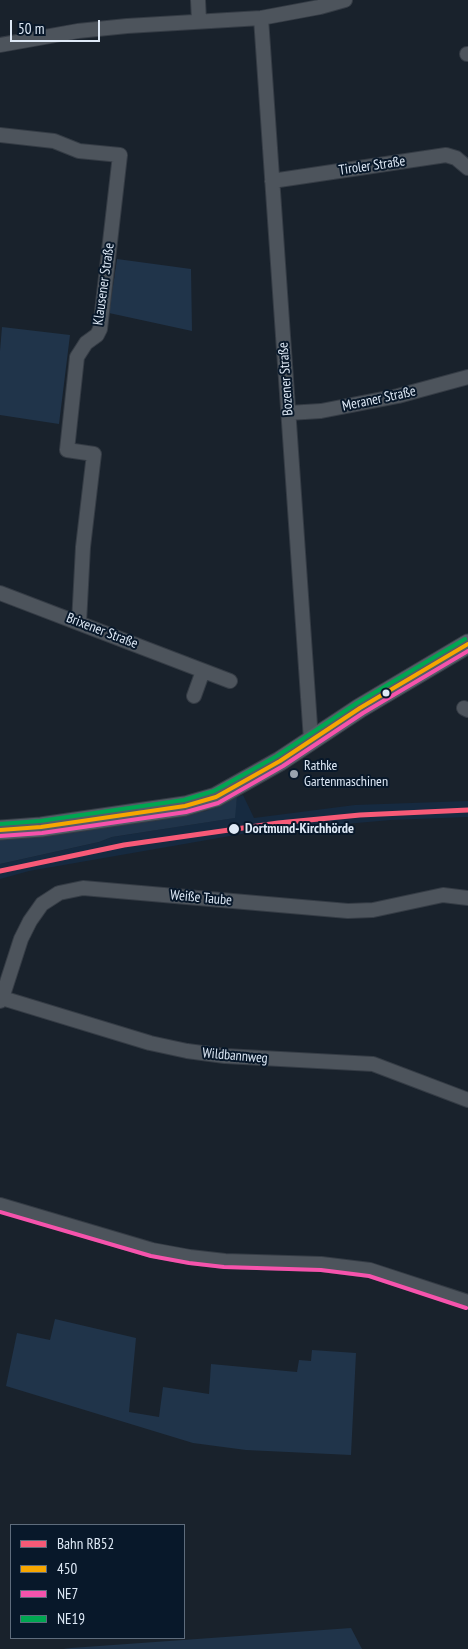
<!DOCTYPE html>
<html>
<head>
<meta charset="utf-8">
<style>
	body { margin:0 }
	#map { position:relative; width:468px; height:1649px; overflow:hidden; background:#19222c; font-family:"PT Sans Narrow",sans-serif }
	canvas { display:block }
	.legend { position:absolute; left:10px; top:1524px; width:175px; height:115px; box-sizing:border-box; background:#08182a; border:1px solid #5e6c7c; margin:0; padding:6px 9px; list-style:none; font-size:15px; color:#dee9f6 }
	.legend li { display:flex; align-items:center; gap:10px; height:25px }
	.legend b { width:25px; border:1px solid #5e6c7c }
	.scale { position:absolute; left:10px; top:20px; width:90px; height:22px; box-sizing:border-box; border:2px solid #dee9f6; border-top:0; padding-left:6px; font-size:15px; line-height:18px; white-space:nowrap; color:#dee9f6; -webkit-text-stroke:4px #08182a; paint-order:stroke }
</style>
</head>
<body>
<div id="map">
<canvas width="468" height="1649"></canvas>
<ul class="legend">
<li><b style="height:6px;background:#f75a77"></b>Bahn RB52</li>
<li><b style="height:6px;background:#f7a600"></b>450</li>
<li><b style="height:6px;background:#f653ac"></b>NE7</li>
<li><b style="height:6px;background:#00a651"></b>NE19</li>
</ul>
<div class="scale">50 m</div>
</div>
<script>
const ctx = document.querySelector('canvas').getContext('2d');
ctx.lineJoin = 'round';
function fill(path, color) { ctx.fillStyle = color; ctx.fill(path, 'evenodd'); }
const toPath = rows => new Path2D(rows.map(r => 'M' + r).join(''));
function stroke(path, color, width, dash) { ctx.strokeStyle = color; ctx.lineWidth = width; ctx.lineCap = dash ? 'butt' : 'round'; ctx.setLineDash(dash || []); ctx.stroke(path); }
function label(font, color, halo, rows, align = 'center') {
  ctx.font = font + ' "PT Sans Narrow",sans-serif'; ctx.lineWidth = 4; ctx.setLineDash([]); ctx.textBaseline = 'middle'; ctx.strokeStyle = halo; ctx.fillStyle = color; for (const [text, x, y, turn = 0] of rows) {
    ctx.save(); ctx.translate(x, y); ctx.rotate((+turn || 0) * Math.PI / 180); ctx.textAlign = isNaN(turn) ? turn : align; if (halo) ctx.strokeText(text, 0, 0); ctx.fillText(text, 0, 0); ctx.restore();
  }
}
fill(toPath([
	[243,795,254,818,355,805,468,801,468,817,391,820,253,832,29,871,0,879,0,864,99,842,112,837,234,818,237,797]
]), '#162a40');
fill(toPath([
	[117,259,191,269,192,331,109,313],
	[2,327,70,335,59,424,0,415,0,351],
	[237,797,235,818,112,837,99,842,0,864,0,839,57,834,206,811],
	[55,1319,136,1338,129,1412,159,1417,163,1387,209,1394,211,1364,297,1372,299,1360,311,1361,312,1350,356,1353,351,1455,246,1450,193,1443,6,1386,17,1333,50,1340],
	[351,1628,362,1649,63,1649,71,1648]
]), '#20344a');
const minor = toPath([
	[198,0,199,21],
	[261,18,311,740],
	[0,45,78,31,127,26,261,18,320,7,345,0],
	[467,54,468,54],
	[0,135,54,141,79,151,120,155,100,329,97,335,86,343,77,357,67,450,94,454,83,547,79,623],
	[272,181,446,155,456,158,468,168],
	[288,413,321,411,398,396,468,377],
	[0,593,230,681],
	[194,696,203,671],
	[464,708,468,710],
	[2,998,150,1043,187,1051,225,1056,373,1064,468,1100],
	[0,1001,2,998,21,939,30,921,42,904,59,893,83,888,348,911,373,910,443,895,468,898],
	[0,1205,152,1250,190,1257,225,1261,321,1264,370,1270,468,1302]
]);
const secondary = toPath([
	[0,830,41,827,185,806,216,797,280,761,360,708,468,644]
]);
stroke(minor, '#353c45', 16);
stroke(secondary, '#353c45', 21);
stroke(minor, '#4d545c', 14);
stroke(secondary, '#535c66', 19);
stroke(toPath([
	[0,830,41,827,185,806,216,797,280,761,360,708,468,644]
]), '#f7a600', 4);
stroke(toPath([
	[0,836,42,833,186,812,218,803,283,766,363,713,468,651],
	[0,1212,151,1256,189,1263,224,1267,321,1270,369,1276,466,1308]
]), '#f653ac', 4);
stroke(toPath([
	[0,824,40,821,184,800,214,791,277,756,357,703,465,639]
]), '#00a651', 4);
stroke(toPath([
	[0,871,124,845,278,823,360,815,468,810]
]), '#f75a77', 5);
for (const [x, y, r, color] of [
	[386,693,4.5,"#dee9f6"],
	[294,774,5,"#99a3af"],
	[234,829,6,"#dee9f6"]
]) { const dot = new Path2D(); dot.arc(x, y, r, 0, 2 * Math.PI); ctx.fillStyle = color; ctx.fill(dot); stroke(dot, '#08182a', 2); }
label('14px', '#dee9f6', '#08182a', [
	["Tiroler Straße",372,166,-8],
	["Klausener Straße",104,284,-82],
	["Bozener Straße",286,379,-94],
	["Meraner Straße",379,399,-12],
	["Brixener Straße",102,631,21],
	["Weiße Taube",201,898,5],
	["Wildbannweg",235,1056,5]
]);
label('14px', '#dee9f6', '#08182a', [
	["Rathke",304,766],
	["Gartenmaschinen",304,782]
], 'left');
label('bold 14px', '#dee9f6', '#08182a', [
	["Dortmund-Kirchhörde",245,829]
], 'left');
</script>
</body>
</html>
